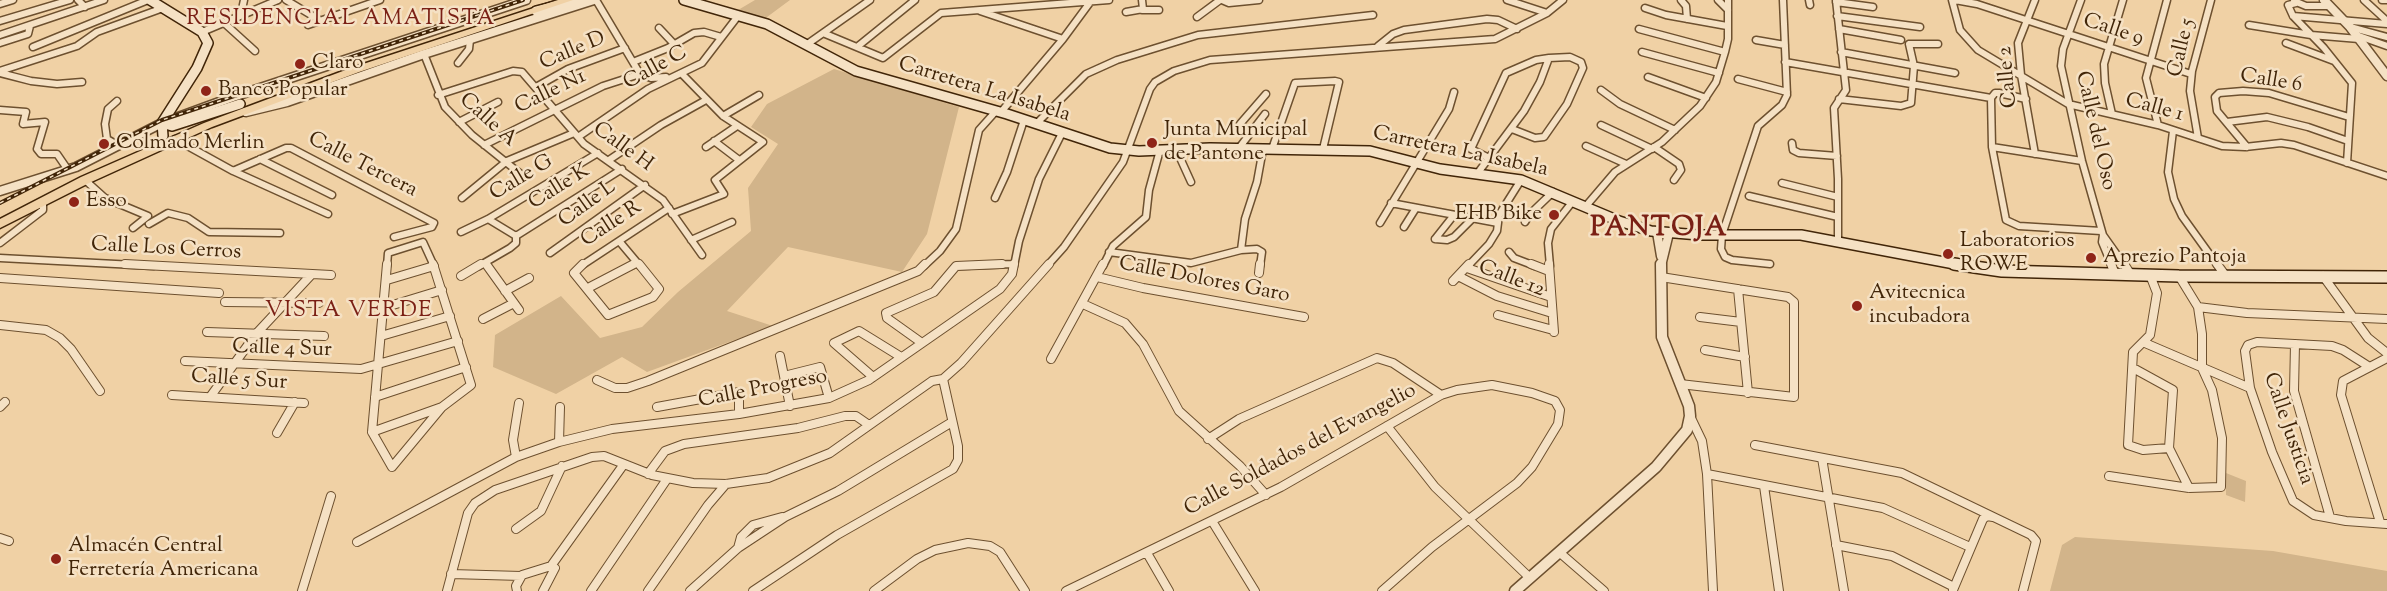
<!DOCTYPE html>
<html>
<head>
<meta charset="utf-8">
<style>
	body { margin:0 }
	canvas { display:block; background:#f0d1a5 }
</style>
</head>
<body>
<canvas width="2387" height="591"></canvas>
<script>
const ctx = document.querySelector('canvas').getContext('2d');
ctx.lineJoin = 'round';
function fill(path, color) { ctx.fillStyle = color; ctx.fill(path, 'evenodd'); }
const toPath = rows => new Path2D(rows.map(r => 'M' + r).join(''));
function stroke(path, color, width, dash) { ctx.strokeStyle = color; ctx.lineWidth = width; ctx.lineCap = dash ? 'butt' : 'round'; ctx.setLineDash(dash || []); ctx.stroke(path); }
function label(font, color, halo, rows, align = 'center') {
  ctx.font = font + ' "Sorts Mill Goudy",serif'; ctx.lineWidth = 5; ctx.setLineDash([]); ctx.textBaseline = 'middle'; ctx.strokeStyle = halo; ctx.fillStyle = color; for (const [text, x, y, turn = 0] of rows) {
    ctx.save(); ctx.translate(x, y); ctx.rotate((+turn || 0) * Math.PI / 180); ctx.textAlign = isNaN(turn) ? turn : align; if (halo) ctx.strokeText(text, 0, 0); ctx.fillText(text, 0, 0); ctx.restore();
  }
}
fill(toPath([
	[755,0,790,0,763,20,733,13],
	[834,69,959,107,927,234,902,272,788,247,727,311,773,326,647,372,622,357,556,394,493,367,495,335,561,296,600,338,642,327,678,292,751,231,748,188,778,144,751,127,767,104],
	[2226,473,2246,481,2245,502,2226,495],
	[2075,537,2273,551,2387,571,2387,591,2050,591,2062,545]
]), '#d2b48a');
const minorFar1 = toPath([
	[78,0,85,7],
	[286,0,321,21],
	[596,0,640,74],
	[1222,0,1229,3,1259,0],
	[1507,0,1547,13],
	[1681,0,1686,6,1687,19],
	[1718,0,1728,10],
	[1809,0,1810,5],
	[1836,0,1846,90,1834,108,1838,179,1838,241],
	[1952,0,1960,30,1978,50,2068,104,2158,125,2222,146,2245,147,2281,143,2294,145,2387,176],
	[1955,0,1977,4,2191,74],
	[2035,0,2018,43,2021,75,2035,154],
	[2081,0,2063,49,2061,66,2082,161,2103,235,2102,242,2112,266],
	[2364,0,2387,21],
	[2382,0,2387,0],
	[2294,1,2306,6,2330,6],
	[1836,2,1873,7],
	[2296,3,2288,5,2293,16,2324,48,2352,83,2347,163],
	[0,4,13,0],
	[1645,8,1666,15,1727,26],
	[1142,10,1159,10],
	[980,11,1063,39],
	[1126,12,1143,9,1142,0],
	[241,14,244,0],
	[1837,16,1920,27],
	[2293,16,2387,24],
	[1197,17,1220,0],
	[0,21,70,0],
	[223,22,255,51],
	[308,25,380,0],
	[2249,25,2311,35,2359,39],
	[2350,27,2387,37],
	[659,28,674,44],
	[1639,29,1725,52],
	[1839,29,1901,40],
	[202,32,278,0],
	[823,33,883,58,941,13,1109,0],
	[0,35,104,0],
	[2356,35,2387,46],
	[1756,40,1785,45],
	[0,43,28,34,30,26],
	[2286,43,2334,61],
	[806,45,870,0],
	[1378,46,1393,34,1404,30,1487,19,1498,20,1517,29],
	[33,47,148,0],
	[857,47,915,0],
	[1642,52,1719,73],
	[1841,52,1955,73],
	[424,54,445,107,472,135,522,175],
	[633,62,668,48,694,33,704,32,721,37],
	[1785,62,1991,98],
	[458,63,469,49,470,40],
	[0,71,77,46,97,32,163,8],
	[0,73,31,81,57,84,82,82],
	[1648,77,1706,98],
	[1738,79,1787,92],
	[536,87,568,69,625,48],
	[1601,90,1620,104,1675,130],
	[438,95,513,71,522,72,584,144,663,200,702,255],
	[1839,99,1901,106,1911,103,1914,66,1909,44,1938,44],
	[2026,99,1999,93,1995,93,1991,98,1992,147,2006,220,2019,226,2101,231],
	[117,101,108,109,105,124,107,139,119,146],
	[0,110,26,112,23,124,45,122,37,149,41,154,57,154,68,170],
	[1001,112,1063,39,1091,1],
	[2112,114,2105,83,2104,64,2123,0],
	[723,116,759,95],
	[459,122,498,102],
	[2227,122,2267,117,2308,127,2348,141],
	[1036,124,1086,74,1117,60,1198,35,1373,15],
	[1601,125,1652,149],
	[2158,125,2146,78,2167,0],
	[2173,131,2168,172,2174,199,2182,216,2218,266],
	[1252,132,1242,128,1240,124,1266,94],
	[578,137,648,89,702,63,738,16],
	[2198,138,2190,91,2192,71,2211,0],
	[175,139,233,171,328,214],
	[714,141,739,160],
	[1792,143,1793,150,1799,153,1837,156],
	[484,145,603,86,640,74,651,78,666,77],
	[1586,146,1626,164],
	[706,147,737,126],
	[1654,147,1679,164,1681,170,1674,180],
	[1992,147,2082,161],
	[2247,147,2217,111,2215,97,2219,93,2243,91,2269,93,2349,117],
	[1239,148,1265,114],
	[1176,149,1191,182],
	[1272,149,1295,83,1335,81,1339,82,1323,149],
	[260,159,332,195],
	[1491,159,1471,149,1506,73,1536,60,1549,58,1570,57,1581,62,1583,68,1567,104,1544,137,1535,138,1512,129],
	[609,160,661,125,706,100],
	[233,171,286,148,291,148,434,223,432,227,394,237],
	[1477,174,1524,111,1540,82,1549,58],
	[85,180,105,198,148,216,133,228],
	[1782,183,1838,197],
	[1749,196,1838,217],
	[462,198,507,161,574,133],
	[995,198,1007,172,1024,120],
	[1391,203,1498,223],
	[1586,206,1615,172,1662,142,1700,106,1716,82,1725,52,1728,39,1728,0],
	[672,214,724,194,715,180,763,142,723,116,682,74],
	[488,219,516,236],
	[1525,222,1530,214,1553,192],
	[1380,223,1449,109,1454,92],
	[149,224,168,213,188,218,209,232,280,233],
	[1404,227,1416,208],
	[461,232,488,219,598,153],
	[2103,235,2125,266],
	[516,236,622,169],
	[1435,239,1447,240,1454,237,1474,217],
	[1435,239,1454,215],
	[691,240,732,222],
	[619,241,640,266],
	[0,243,43,210,43,201],
	[1241,250,1245,219,1257,182,1263,149],
	[1109,252,1191,263,1241,250,1257,249,1262,252,1260,266],
	[1509,252,1514,258,1535,266],
	[550,253,645,185],
	[0,258,154,266],
	[485,263,487,266],
	[1770,264,1732,260,1725,257,1721,249,1722,235,1758,126,1782,105,1787,95,1783,0],
	[387,266,388,253,423,242,434,266],
	[479,266,510,248,516,243,516,236],
	[581,266,669,208],
	[631,266,637,263],
	[924,266,940,251,956,229,979,130,996,111],
	[958,266,1014,264],
	[1014,266,1019,241,1039,179,1062,133],
	[1047,266,1064,247,1123,162,1150,89,1155,82,1174,71,1210,60,1495,39,1547,13,1563,0],
	[1103,266,1113,246,1146,217,1149,190,1160,150],
	[1468,266,1489,244,1497,231,1499,215,1521,180],
	[1550,266,1548,243,1551,229,1573,201]
]);
const minor = toPath([
	[125,264,331,275],
	[433,264,471,385,442,407],
	[486,264,519,310],
	[583,264,574,273,608,315,653,297,659,289,639,264],
	[1531,264,1549,271],
	[1549,264,1554,332],
	[2111,264,2115,274],
	[2124,264,2131,275],
	[2217,264,2225,275],
	[1467,268,1551,297],
	[1259,273,1260,264],
	[2150,275,2157,293,2150,335,2133,352,2128,445,2143,450,2169,448],
	[461,276,481,264],
	[1458,276,1497,296,1552,313],
	[2323,276,2368,338,2387,353],
	[1097,277,1143,288,1304,317],
	[1661,277,1788,297,1794,302,1794,397,1680,384],
	[0,278,219,293],
	[387,280,434,266],
	[1453,281,1469,264],
	[588,288,634,264],
	[1738,289,1748,393],
	[505,291,529,278],
	[225,302,319,303],
	[1083,304,1125,323,1143,344,1179,411,1240,466,1266,495],
	[2198,307,2247,313,2387,319],
	[383,308,442,290],
	[1498,315,1553,330],
	[1700,317,1741,322],
	[483,319,514,303],
	[0,325,46,330,60,338,71,349,100,391],
	[207,332,324,336],
	[381,336,450,316],
	[922,343,887,318,886,313,934,292,956,266,1002,264],
	[2145,343,2250,388],
	[2295,344,2294,391,2330,517],
	[1705,350,1745,357],
	[780,356,790,406],
	[1051,359,1103,264],
	[185,361,361,369,458,341],
	[2368,366,2343,350,2332,346,2257,342,2248,345,2245,351,2250,388,2272,452,2293,501,2314,515,2346,521,2387,524],
	[2133,368,2173,390,2169,448,2189,488],
	[784,376,820,367,829,398],
	[873,377,834,343,859,331,901,357],
	[597,380,615,388,627,388,648,381,918,271,925,264],
	[172,395,304,403],
	[210,397,256,334,311,275],
	[375,397,466,367],
	[0,407,5,402],
	[657,407,739,392,739,414],
	[1690,416,1702,441,1707,474,1713,591],
	[1387,426,1435,487,1530,578],
	[372,432,392,467,442,407],
	[372,432,387,264],
	[372,432,442,407],
	[277,433,295,402],
	[1208,439,1239,419,1377,358,1393,363,1441,395],
	[559,442,560,407],
	[1755,445,1902,473,2031,535,2036,541,2023,591],
	[516,457,513,440,519,403],
	[1822,458,1844,591],
	[648,474,665,451,684,444,798,428,845,416,856,416,869,425],
	[1707,474,1883,508,1970,547],
	[2109,476,2189,488,2221,487,2222,438,2212,390,2202,368,2202,334,2198,307,2179,276],
	[1764,486,1779,591],
	[1212,521,1255,591],
	[2380,522,2341,395,2343,381,2387,358],
	[516,529,541,511,562,466],
	[0,538,9,541],
	[357,542,516,457,559,442,612,429,739,414,829,398,869,380,1000,289,1012,274,1014,264],
	[1836,545,1892,556,1954,587],
	[738,548,741,537,753,525,782,517],
	[1559,552,1604,591],
	[1147,553,1169,591],
	[551,566,624,464],
	[451,574,521,576],
	[1953,590,1983,519,1987,516,1993,517],
	[302,591,331,496],
	[447,591,468,513,475,503,495,490,592,457,604,456,652,475,693,483,726,484,768,478,830,453,932,381,943,379,961,363,1049,264],
	[517,591,516,586,522,575,551,566,555,568,543,591],
	[591,591,667,479],
	[648,591,708,505,726,484],
	[690,591,738,548,785,517,838,491,952,422],
	[753,591,837,535,953,469,958,460,958,446,943,379],
	[874,591,917,559,935,550,968,543,990,546,1000,552,1025,591],
	[1066,591,1281,487,1441,395,1457,390,1492,385,1532,393,1555,401,1560,410,1558,424,1532,467,1517,483,1432,547,1382,591]
]);
const tertiaryFar1 = toPath([
	[2324,0,2350,27,2387,76],
	[246,112,287,102,424,54,594,0],
	[0,191,76,167,162,123,233,97,526,0],
	[1657,232,1661,256],
	[1661,266,1669,233]
]);
const tertiary = toPath([
	[1515,591,1656,467,1687,430,1690,416,1689,406,1662,337,1661,264]
]);
const secondaryFar1 = toPath([
	[150,0,202,32,208,43,197,68,162,123,163,136],
	[684,0,767,24,856,71,1007,114,1110,148,1139,151,1210,148,1370,151,1440,169,1521,180,1619,221,1651,231,1699,235,1801,235,1965,266],
	[536,11,580,0],
	[162,123,172,126,240,104]
]);
const secondary = toPath([
	[1954,264,2002,271,2179,276,2387,277]
]);
const motorway = toPath([
	[558,0,573,0,359,72,212,127,89,183,0,228,0,219,81,177,204,123,351,68,558,0]
]);
stroke(minorFar1, '#6d502f', 9);
stroke(minor, '#6d502f', 10);
stroke(tertiaryFar1, '#6d502f', 11);
stroke(tertiary, '#6d502f', 13);
stroke(secondaryFar1, '#412508', 12);
stroke(secondary, '#412508', 14);
stroke(motorway, '#412508', 3);
stroke(minorFar1, '#f5e1c4', 6);
stroke(minor, '#f5e1c4', 8);
stroke(tertiaryFar1, '#f5e1c4', 8);
stroke(tertiary, '#f5e1c4', 10);
stroke(secondaryFar1, '#f5e1c4', 9);
stroke(secondary, '#f5e1c4', 11);
fill(motorway, '#f0d1a5');
const rail = toPath([
	[0,203,162,120,523,0]
]);
stroke(rail, '#412508', 4);
stroke(rail, '#f5e1c4', 1.5, [4]);
for (const [x, y, r, color] of [
	[300,64,6,"#8f2418"],
	[206,91,6,"#8f2418"],
	[1152,143,6,"#8f2418"],
	[104,144,6,"#8f2418"],
	[74,202,6,"#8f2418"],
	[1554,215,6,"#8f2418"],
	[1948,254,6,"#8f2418"],
	[2091,258,6,"#8f2418"],
	[1857,306,6,"#8f2418"],
	[56,559,6,"#8f2418"]
]) { const dot = new Path2D(); dot.arc(x, y, r, 0, 2 * Math.PI); ctx.fillStyle = color; ctx.fill(dot); stroke(dot, '#f5e1c4', 2); }
label('21px', '#412508', '#f5e1c4', [
	["Calle 9",2113,31,18],
	["Calle 5",2183,48,-77],
	["Calle D",573,52,-23],
	["Calle C",656,69,-29],
	["Calle 2",2009,77,-95],
	["Calle 6",2271,82,9],
	["Carretera La Isabela",984,91,17],
	["Calle N1",551,93,-26],
	["Calle 1",2154,109,15],
	["Calle A",487,121,42],
	["Calle del Oso",2094,131,77],
	["Calle H",622,148,36],
	["Carretera La Isabela",1460,153,12],
	["Calle Tercera",362,166,27],
	["Calle G",522,179,-31],
	["Calle K",560,188,-32],
	["Calle L",588,205,-36],
	["Calle R",612,225,-33],
	["Calle Los Cerros",166,250,3],
	["Calle 12",1511,280,21],
	["Calle Dolores Garo",1204,281,11],
	["Calle 4 Sur",282,350,2],
	["Calle 5 Sur",239,381,4],
	["Calle Progreso",763,390,-11],
	["Calle Justicia",2287,429,71],
	["Calle Soldados del Evangelio",1301,451,-28]
]);
label('21px', '#412508', '#f5e1c4', [
	["Claro",312,64],
	["Banco Popular",218,91],
	["Junta Municipal",1164,131],
	["de Pantone",1164,155],
	["Colmado Merlin",116,144],
	["Esso",86,202],
	["EHB Bike",1542,215,"right"],
	["Laboratorios",1960,242],
	["ROWE",1960,266],
	["Aprezio Pantoja",2103,258],
	["Avitecnica",1869,294],
	["incubadora",1869,318],
	["Almacén Central",68,547],
	["Ferretería Americana",68,571]
], 'left');
ctx.letterSpacing = '1.5px';
label('22px', '#7a1f14', '#f5e1c4', [
	["RESIDENCIAL AMATISTA",341,20],
	["VISTA VERDE",349,312]
]);
ctx.letterSpacing = '0px';
ctx.letterSpacing = '1.5px';
label('bold 27px', '#7a1f14', '#f5e1c4', [
	["PANTOJA",1659,230]
]);
ctx.letterSpacing = '0px';
</script>
</body>
</html>
